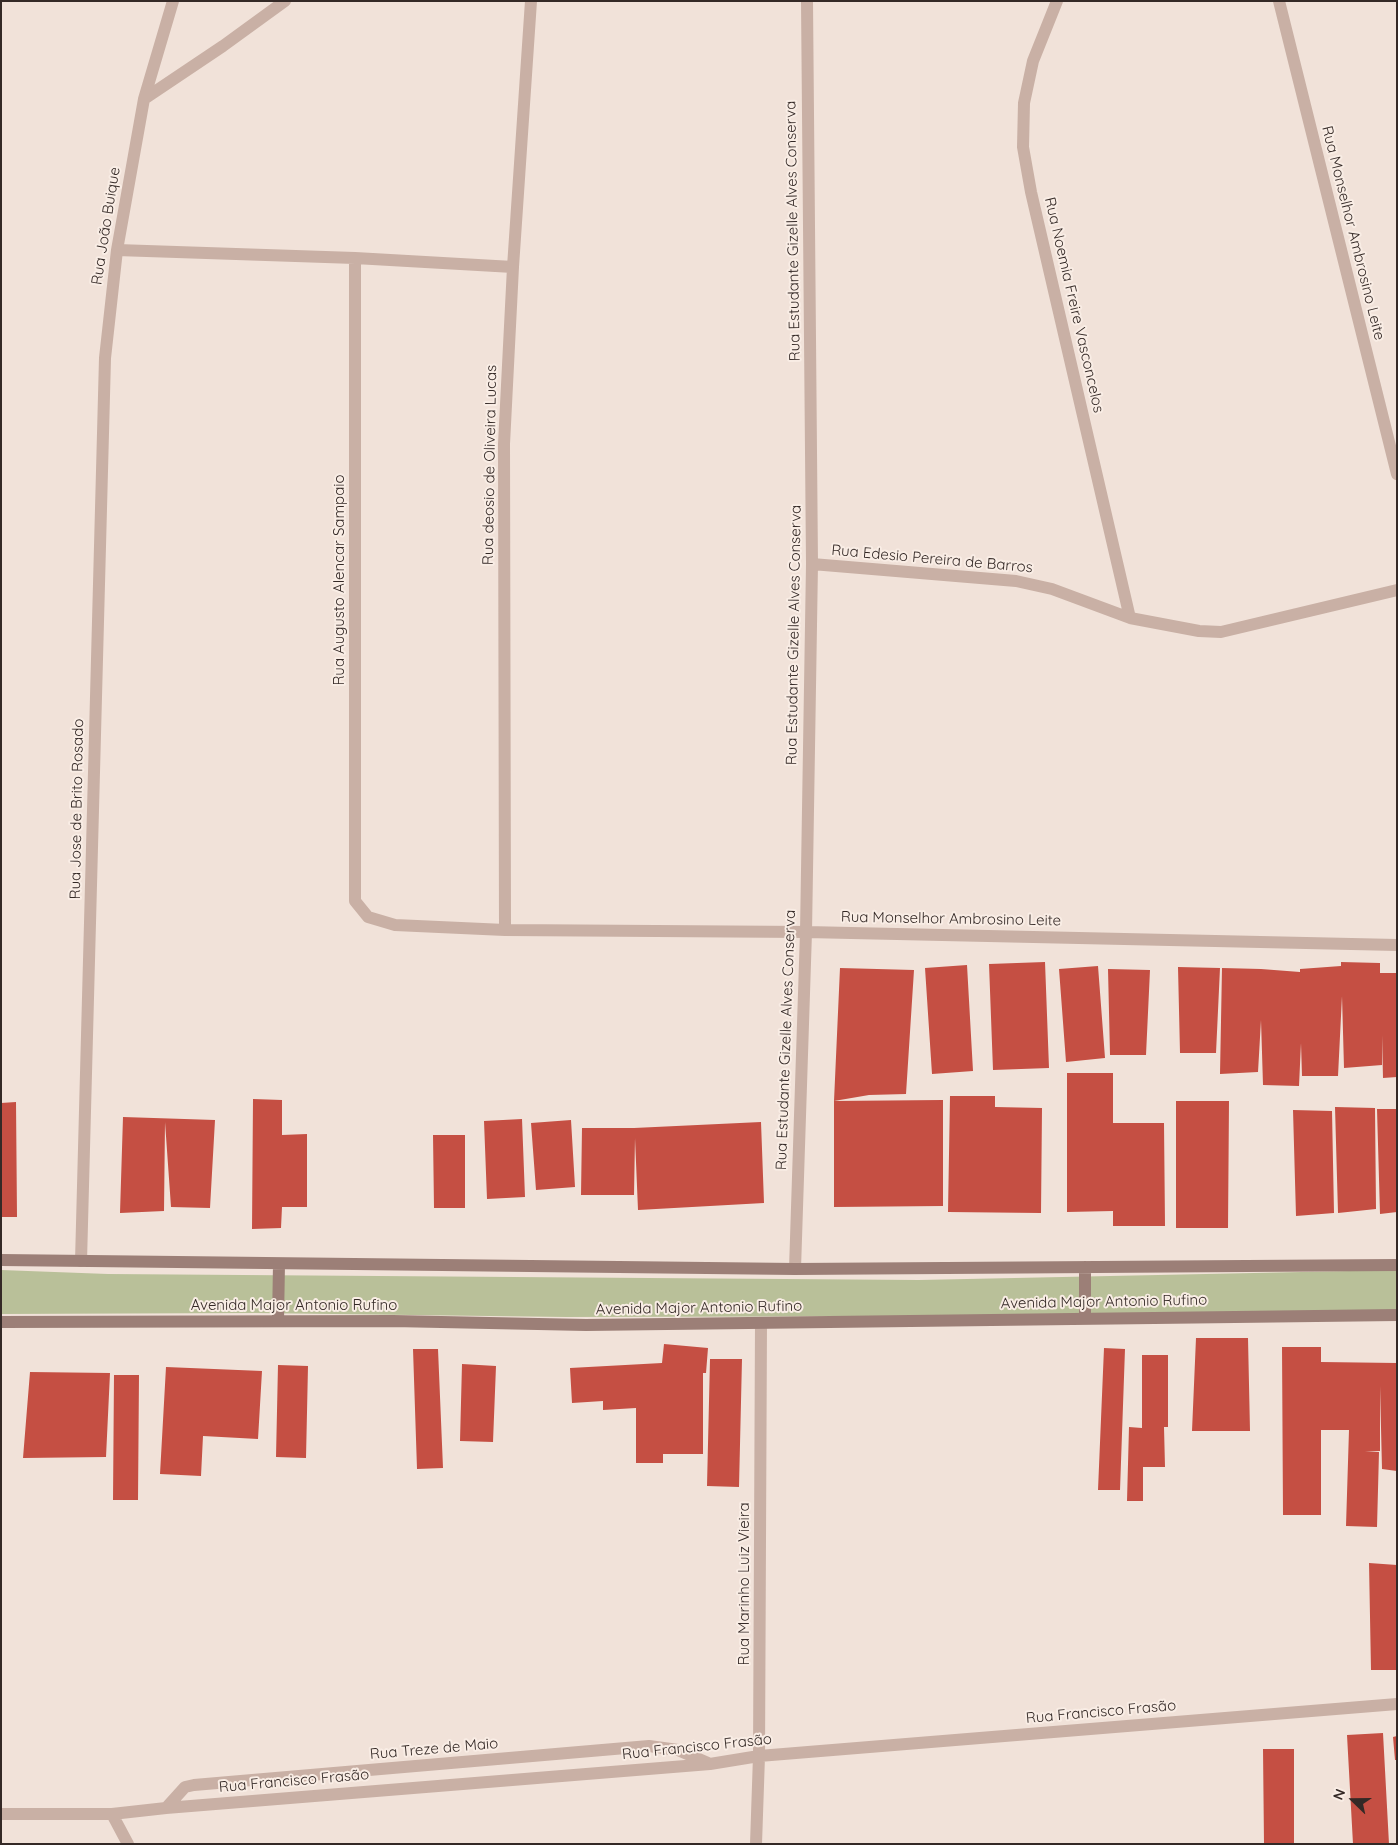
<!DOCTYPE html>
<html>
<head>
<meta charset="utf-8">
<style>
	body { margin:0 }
	#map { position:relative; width:1398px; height:1845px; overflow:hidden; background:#f1e2d9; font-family:Quicksand,sans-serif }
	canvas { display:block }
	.frame { position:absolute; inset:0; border:2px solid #342926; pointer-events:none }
	.north { position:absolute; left:1328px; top:1775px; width:50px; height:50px; -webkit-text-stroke:4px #f9ede5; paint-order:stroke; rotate:292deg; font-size:14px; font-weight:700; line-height:20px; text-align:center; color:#342926 }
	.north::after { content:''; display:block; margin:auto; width:18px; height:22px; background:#342926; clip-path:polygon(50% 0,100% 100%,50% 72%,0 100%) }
</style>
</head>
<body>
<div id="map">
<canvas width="1398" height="1845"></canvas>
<div class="frame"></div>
<div class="north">N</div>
</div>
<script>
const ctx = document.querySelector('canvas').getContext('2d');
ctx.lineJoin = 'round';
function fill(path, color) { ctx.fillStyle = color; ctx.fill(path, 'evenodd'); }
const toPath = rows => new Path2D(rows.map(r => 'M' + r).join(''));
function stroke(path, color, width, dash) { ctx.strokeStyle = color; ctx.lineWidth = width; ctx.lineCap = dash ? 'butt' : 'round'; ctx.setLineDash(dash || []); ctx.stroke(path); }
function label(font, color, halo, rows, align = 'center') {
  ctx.font = font + ' Quicksand,sans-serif'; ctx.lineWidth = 4; ctx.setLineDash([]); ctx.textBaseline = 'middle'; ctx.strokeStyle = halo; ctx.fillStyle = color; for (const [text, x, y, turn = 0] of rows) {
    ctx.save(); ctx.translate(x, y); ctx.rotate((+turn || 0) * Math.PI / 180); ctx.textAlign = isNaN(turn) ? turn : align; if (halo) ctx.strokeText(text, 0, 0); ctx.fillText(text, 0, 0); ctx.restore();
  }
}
fill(toPath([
	[1,1270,108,1274,919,1280,1397,1270,1397,1315,566,1317,255,1313,1,1314]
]), '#b9c099');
fill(toPath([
	[1045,962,1049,1068,993,1070,989,964],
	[1341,962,1380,963,1380,973,1397,973,1397,1077,1383,1078,1382,1035,1382,1065,1344,1068,1342,996,1338,1076,1302,1076,1301,1043,1299,1086,1263,1085,1261,1020,1258,1072,1220,1074,1222,968,1261,969,1300,972,1300,969,1341,966],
	[967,965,973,1071,932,1074,925,968],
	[1098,966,1105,1058,1066,1062,1059,969],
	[1178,967,1220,968,1216,1053,1180,1053],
	[840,968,914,970,906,1094,869,1095,834,1101,943,1100,943,1206,834,1207,834,1101],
	[1108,969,1150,970,1146,1055,1110,1055],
	[1067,1073,1113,1073,1113,1123,1164,1123,1165,1226,1113,1226,1113,1211,1067,1212],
	[950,1096,995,1096,995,1107,1042,1108,1041,1213,948,1212],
	[253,1099,282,1100,282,1135,307,1134,307,1207,282,1207,281,1228,252,1229],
	[1176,1101,1229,1101,1228,1228,1176,1228],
	[16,1102,17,1217,1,1217,1,1103],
	[1335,1107,1375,1108,1376,1209,1338,1213],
	[1377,1109,1397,1109,1397,1212,1380,1214],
	[1293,1110,1332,1111,1334,1213,1296,1216],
	[123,1117,215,1120,210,1208,171,1207,165,1122,164,1211,120,1213],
	[522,1119,525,1197,487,1199,484,1121],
	[571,1120,575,1187,536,1190,531,1123],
	[761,1122,764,1203,638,1210,635,1138,634,1195,581,1195,582,1128,634,1128],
	[433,1135,465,1135,465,1208,434,1208],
	[1196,1338,1248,1338,1250,1431,1192,1431],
	[664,1344,708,1348,706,1373,703,1373,703,1454,663,1454,663,1463,636,1463,636,1408,603,1410,603,1401,572,1403,570,1368,662,1363],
	[1282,1347,1321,1347,1321,1362,1397,1363,1397,1471,1382,1469,1380,1386,1380,1451,1365,1451,1379,1452,1377,1527,1346,1526,1349,1430,1321,1430,1321,1515,1283,1515],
	[1104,1348,1125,1349,1120,1490,1098,1490],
	[413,1349,438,1349,443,1468,417,1469],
	[1142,1355,1168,1355,1168,1427,1164,1427,1165,1467,1143,1467,1143,1501,1127,1501,1129,1427,1142,1428],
	[710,1359,742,1359,739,1487,707,1486],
	[462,1364,496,1366,493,1442,460,1441],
	[278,1365,308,1366,306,1458,276,1457],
	[166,1367,262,1371,258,1439,203,1436,201,1476,160,1474],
	[30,1372,110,1373,106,1457,23,1458],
	[114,1375,139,1375,138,1500,113,1500],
	[1369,1563,1397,1565,1397,1670,1371,1670],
	[1383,1733,1389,1844,1353,1844,1347,1735],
	[1397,1736,1397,1760,1395,1760,1393,1737],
	[1263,1749,1294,1749,1294,1844,1264,1844]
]), '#c54f43');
stroke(toPath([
	[1057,1,1033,61,1024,103,1023,147,1031,192,1130,618],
	[1279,1,1397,474],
	[144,99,223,46,285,1],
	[117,250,355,258,513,267],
	[355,258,355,901,368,917,395,925,505,930,806,932,1397,945],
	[812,564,1016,581,1052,589,1130,618,1199,631,1221,632,1397,590],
	[505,930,504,444,513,267,531,1],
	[81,1261,105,358,117,250,144,99,173,1],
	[795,1269,806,932,812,564,807,1],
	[166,1808,185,1787,194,1785,649,1746,678,1750,708,1763],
	[1,1814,112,1814,166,1808,710,1764,759,1756,1397,1704],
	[112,1814,128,1844],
	[756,1844,759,1756,761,1323]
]), '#c9b0a5', 12);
stroke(toPath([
	[1,1260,795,1269,1397,1265],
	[1085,1319,1085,1267],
	[278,1321,279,1264],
	[1,1322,393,1321,586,1325,1397,1315]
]), '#9c7f77', 12);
label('15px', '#342926', '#f9ede5', [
	["Rua João Buique",106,226,-81],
	["Rua Estudante Gizelle Alves Conserva",793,231,-91],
	["Rua Monselhor Ambrosino Leite",1353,233,76],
	["Rua Noemia Freire Vasconcelos",1074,305,77],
	["Rua deosio de Oliveira Lucas",490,465,-89],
	["Rua Edesio Pereira de Barros",932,559,5],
	["Rua Augusto Alencar Sampaio",339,580,-90],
	["Rua Estudante Gizelle Alves Conserva",794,635,-89],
	["Rua Jose de Brito Rosado",77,809,-89],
	["Rua Monselhor Ambrosino Leite",951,919,1],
	["Rua Estudante Gizelle Alves Conserva",786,1040,-88],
	["Avenida Major Antonio Rufino",1104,1302,-1],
	["Avenida Major Antonio Rufino",294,1305],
	["Avenida Major Antonio Rufino",699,1308,-1],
	["Rua Marinho Luiz Vieira",744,1584,-90],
	["Rua Francisco Frasão",1101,1712,-5],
	["Rua Francisco Frasão",697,1747,-6],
	["Rua Treze de Maio",434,1749,-5],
	["Rua Francisco Frasão",294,1781,-5]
]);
</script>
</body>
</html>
